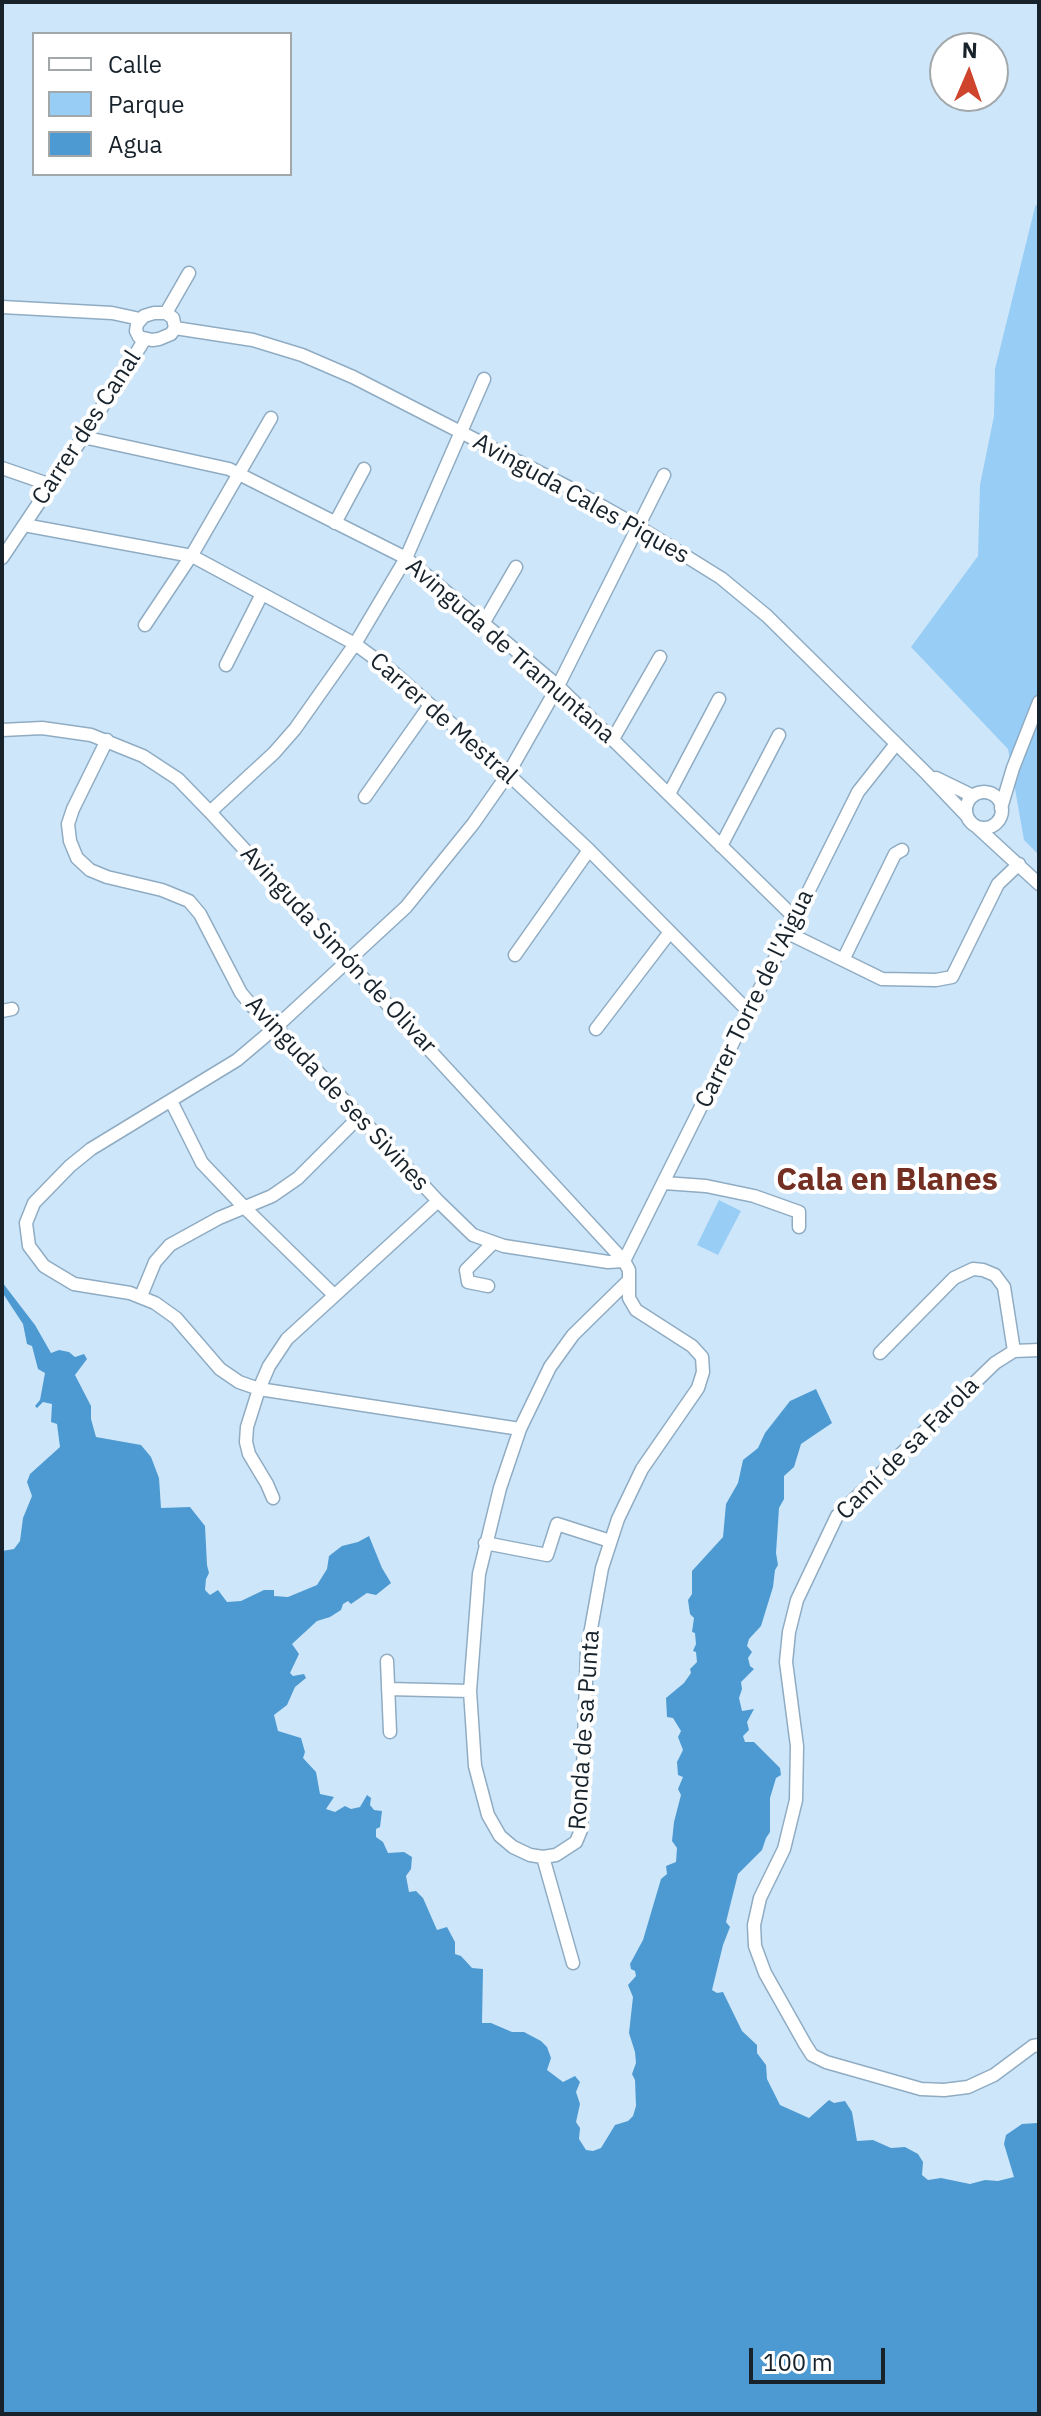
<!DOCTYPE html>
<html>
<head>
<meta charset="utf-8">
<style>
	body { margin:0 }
	#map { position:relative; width:1041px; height:2416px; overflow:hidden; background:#cee6fa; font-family:"IBM Plex Sans",sans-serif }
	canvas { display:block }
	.frame { position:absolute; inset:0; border:4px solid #17222b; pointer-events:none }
	.legend { position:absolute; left:32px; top:32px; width:260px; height:144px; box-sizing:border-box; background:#fff; border:2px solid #a2a7aa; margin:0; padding:10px 14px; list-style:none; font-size:24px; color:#17222b }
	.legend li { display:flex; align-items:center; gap:16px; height:40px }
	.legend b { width:40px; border:2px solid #a2a7aa }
	.north { position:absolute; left:929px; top:32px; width:80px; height:80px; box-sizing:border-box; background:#fff; border:2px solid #a2a7aa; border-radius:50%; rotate:2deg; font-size:22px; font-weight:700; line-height:32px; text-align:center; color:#17222b }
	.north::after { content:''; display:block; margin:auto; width:28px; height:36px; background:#cf442d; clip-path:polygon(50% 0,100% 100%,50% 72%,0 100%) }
	.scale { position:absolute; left:749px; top:2348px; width:136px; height:36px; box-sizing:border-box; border:4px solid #17222b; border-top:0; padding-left:10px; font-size:24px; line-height:28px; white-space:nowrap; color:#17222b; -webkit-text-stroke:6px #fff; paint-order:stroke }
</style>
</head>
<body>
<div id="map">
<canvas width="1041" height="2416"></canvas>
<div class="frame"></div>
<ul class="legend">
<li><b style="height:10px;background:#fff"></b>Calle</li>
<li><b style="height:22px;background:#98cdf5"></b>Parque</li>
<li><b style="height:22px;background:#4c9ad1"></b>Agua</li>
</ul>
<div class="north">N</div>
<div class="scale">100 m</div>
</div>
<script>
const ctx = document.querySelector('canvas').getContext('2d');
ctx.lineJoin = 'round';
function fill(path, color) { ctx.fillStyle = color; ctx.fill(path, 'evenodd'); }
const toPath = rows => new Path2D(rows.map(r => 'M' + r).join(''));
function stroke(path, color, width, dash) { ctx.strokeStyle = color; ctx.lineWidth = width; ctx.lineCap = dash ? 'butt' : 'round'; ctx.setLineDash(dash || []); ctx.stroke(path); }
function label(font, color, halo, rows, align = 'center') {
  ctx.font = font + ' "IBM Plex Sans",sans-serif'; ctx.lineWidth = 8; ctx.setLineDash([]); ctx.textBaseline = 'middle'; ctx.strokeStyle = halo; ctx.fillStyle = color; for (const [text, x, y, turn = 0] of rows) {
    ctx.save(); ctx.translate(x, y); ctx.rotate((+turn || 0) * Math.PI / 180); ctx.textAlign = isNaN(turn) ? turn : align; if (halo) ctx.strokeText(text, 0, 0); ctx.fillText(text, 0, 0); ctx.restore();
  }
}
fill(toPath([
	[1039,201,1039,855,1024,840,1008,749,911,647,978,556,980,485,994,416,995,369,1035,207],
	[719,1200,741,1211,718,1255,697,1245]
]), '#98cdf5');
fill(toPath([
	[2,1282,35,1325,51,1353,59,1350,69,1352,75,1357,84,1354,87,1359,75,1375,91,1406,91,1419,96,1437,141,1445,151,1457,159,1478,161,1508,190,1507,205,1526,207,1565,209,1573,206,1579,205,1590,210,1595,218,1590,227,1602,241,1601,264,1590,274,1590,274,1596,288,1597,317,1585,327,1569,329,1556,342,1546,358,1542,369,1536,382,1568,391,1583,376,1595,367,1593,351,1604,348,1601,343,1604,341,1610,330,1617,317,1621,292,1644,299,1654,290,1673,293,1676,304,1674,306,1678,295,1687,287,1705,274,1715,278,1731,301,1738,305,1752,303,1758,316,1772,320,1794,334,1797,326,1809,335,1812,345,1806,351,1809,360,1807,367,1795,371,1798,370,1805,374,1810,382,1811,380,1827,376,1829,376,1837,383,1842,388,1853,404,1852,412,1857,411,1869,406,1876,409,1892,416,1891,423,1898,437,1930,447,1927,455,1942,455,1954,461,1956,472,1968,483,1969,482,2023,491,2023,512,2032,524,2032,541,2041,547,2047,551,2058,547,2070,563,2082,575,2076,580,2082,576,2092,580,2104,576,2122,580,2128,579,2139,586,2150,593,2151,601,2148,615,2125,628,2121,633,2116,636,2106,635,2080,632,2074,636,2063,635,2052,629,2033,633,1997,628,1985,636,1976,635,1971,631,1969,630,1964,643,1940,661,1879,667,1874,666,1866,676,1862,677,1848,672,1841,674,1822,681,1795,678,1789,683,1777,678,1775,677,1762,683,1750,678,1737,681,1731,673,1718,667,1717,666,1698,684,1683,691,1673,690,1669,697,1662,696,1652,693,1651,696,1644,695,1633,692,1632,694,1618,690,1614,688,1600,692,1594,692,1571,723,1537,726,1504,738,1483,743,1460,758,1448,765,1433,790,1401,816,1389,832,1423,801,1444,794,1467,784,1476,784,1499,779,1508,776,1553,778,1565,775,1570,773,1587,761,1626,749,1639,747,1646,752,1652,748,1658,750,1666,754,1669,741,1682,742,1689,739,1698,742,1711,754,1709,747,1722,749,1730,743,1736,745,1742,754,1742,780,1768,781,1775,776,1778,770,1798,770,1832,766,1838,762,1850,738,1874,726,1922,730,1927,723,1945,712,1990,717,1993,723,1992,742,2031,757,2045,757,2053,766,2065,767,2079,780,2105,809,2118,829,2100,834,2103,845,2101,852,2112,857,2141,873,2140,891,2148,905,2147,918,2154,923,2162,922,2175,928,2180,941,2178,970,2184,985,2180,998,2181,1014,2177,1004,2144,1006,2135,1022,2124,1037,2123,1039,2115,1039,2414,2,2414,2,1551,14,1549,20,1541,23,1518,32,1496,27,1482,30,1474,60,1447,57,1424,51,1422,52,1404,43,1402,37,1408,35,1406,40,1400,45,1373,38,1369,32,1346,27,1344,23,1324,2,1292]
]), '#4c9ad1');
const minor = toPath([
	[2,307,112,313,140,319],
	[154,313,166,313,173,318,175,328,171,334,159,339,152,340,139,337,136,331,137,324,144,316,154,313],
	[166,313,189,273],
	[175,328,253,340,302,355,353,377,570,488,639,527,721,578,767,616,927,774,967,816],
	[83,437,229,469,406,558,558,686,795,918],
	[2,468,51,485],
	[335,523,364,469],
	[24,525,192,556,355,644,392,671,508,774,589,850,749,1012],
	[2,558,83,437,145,339],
	[484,622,516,567],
	[145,625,193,553,271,418],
	[226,665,262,594],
	[2,730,42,728,91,735,143,756,178,779,210,812,624,1261,629,1270,629,1298,636,1310,692,1346,702,1357,703,1372,698,1388,642,1469,618,1519,602,1568,587,1651,581,1830,576,1842,556,1855,543,1857,530,1855,513,1847,500,1836,488,1815,475,1766,470,1691,479,1574,500,1488,520,1429,550,1367,573,1335,628,1281],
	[613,739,660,657],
	[107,740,73,809,68,824,70,841,77,858,90,870,107,877,162,890,189,901,200,914,241,993,252,1006,276,1027,438,1201,473,1235,504,1246,608,1262,624,1261],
	[936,778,973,796],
	'966 810a18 18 0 1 1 36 0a18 18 0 1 1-36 0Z',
	[669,794,719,699],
	[365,797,430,705],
	[1001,808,1013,768,1039,702],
	[210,812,274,753,295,729,355,644,406,558,484,379],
	[977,827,1039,884],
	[721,846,779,735],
	[788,933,882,979,936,980,952,977,998,884,1019,864],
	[515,955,589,850],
	[843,960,895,854,902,850],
	[2,1011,12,1009],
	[596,1029,670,932],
	[171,1101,202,1163,245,1208,334,1295],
	[664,1183,706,1186,754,1196,799,1212,799,1227],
	[624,1261,858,792,896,744],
	[488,1286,468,1282,466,1270,493,1243],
	[141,1296,155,1262,170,1245,219,1218,272,1196,298,1178,359,1117],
	[1014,1351,995,1363,837,1516,797,1600,789,1632,786,1662,797,1746,796,1800,784,1849,760,1898,754,1925,755,1946,765,1973,805,2044,812,2055,826,2062,921,2089,944,2090,968,2087,994,2075,1033,2046,1039,2045],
	[1014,1351,1039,1350],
	[880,1353,954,1278,973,1269,983,1270,995,1275,1004,1287,1014,1351],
	[520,1429,259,1389,239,1382,220,1369,176,1318,155,1303,130,1293,74,1284,44,1266,29,1246,26,1223,34,1203,70,1166,91,1149,237,1060,276,1027,406,907,473,824,508,774,558,686,664,475],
	[273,1498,267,1484,249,1454,246,1442,247,1427,259,1389,269,1366,287,1339,438,1201],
	[485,1543,547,1555,557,1524,610,1541],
	[387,1661,390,1732],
	[388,1689,470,1691],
	[543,1857,573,1963]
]);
stroke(minor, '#8facc3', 15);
stroke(minor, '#fff', 12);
label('24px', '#17222b', '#fff', [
	["Carrer des Canal",87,428,-57],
	["Avinguda Cales Piques",581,499,29],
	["Avinguda de Tramuntana",510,651,41],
	["Carrer de Mestral",443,719,41],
	["Avinguda Simón de Olivar",338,950,47],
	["Carrer Torre de l'Aigua",755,999,-64],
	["Avinguda de ses Sivines",337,1094,47],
	["Camí de sa Farola",908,1449,-45],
	["Ronda de sa Punta",585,1730,-86]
]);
label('bold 32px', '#742f23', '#fff', [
	["Cala en Blanes",887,1181]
]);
</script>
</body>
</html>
